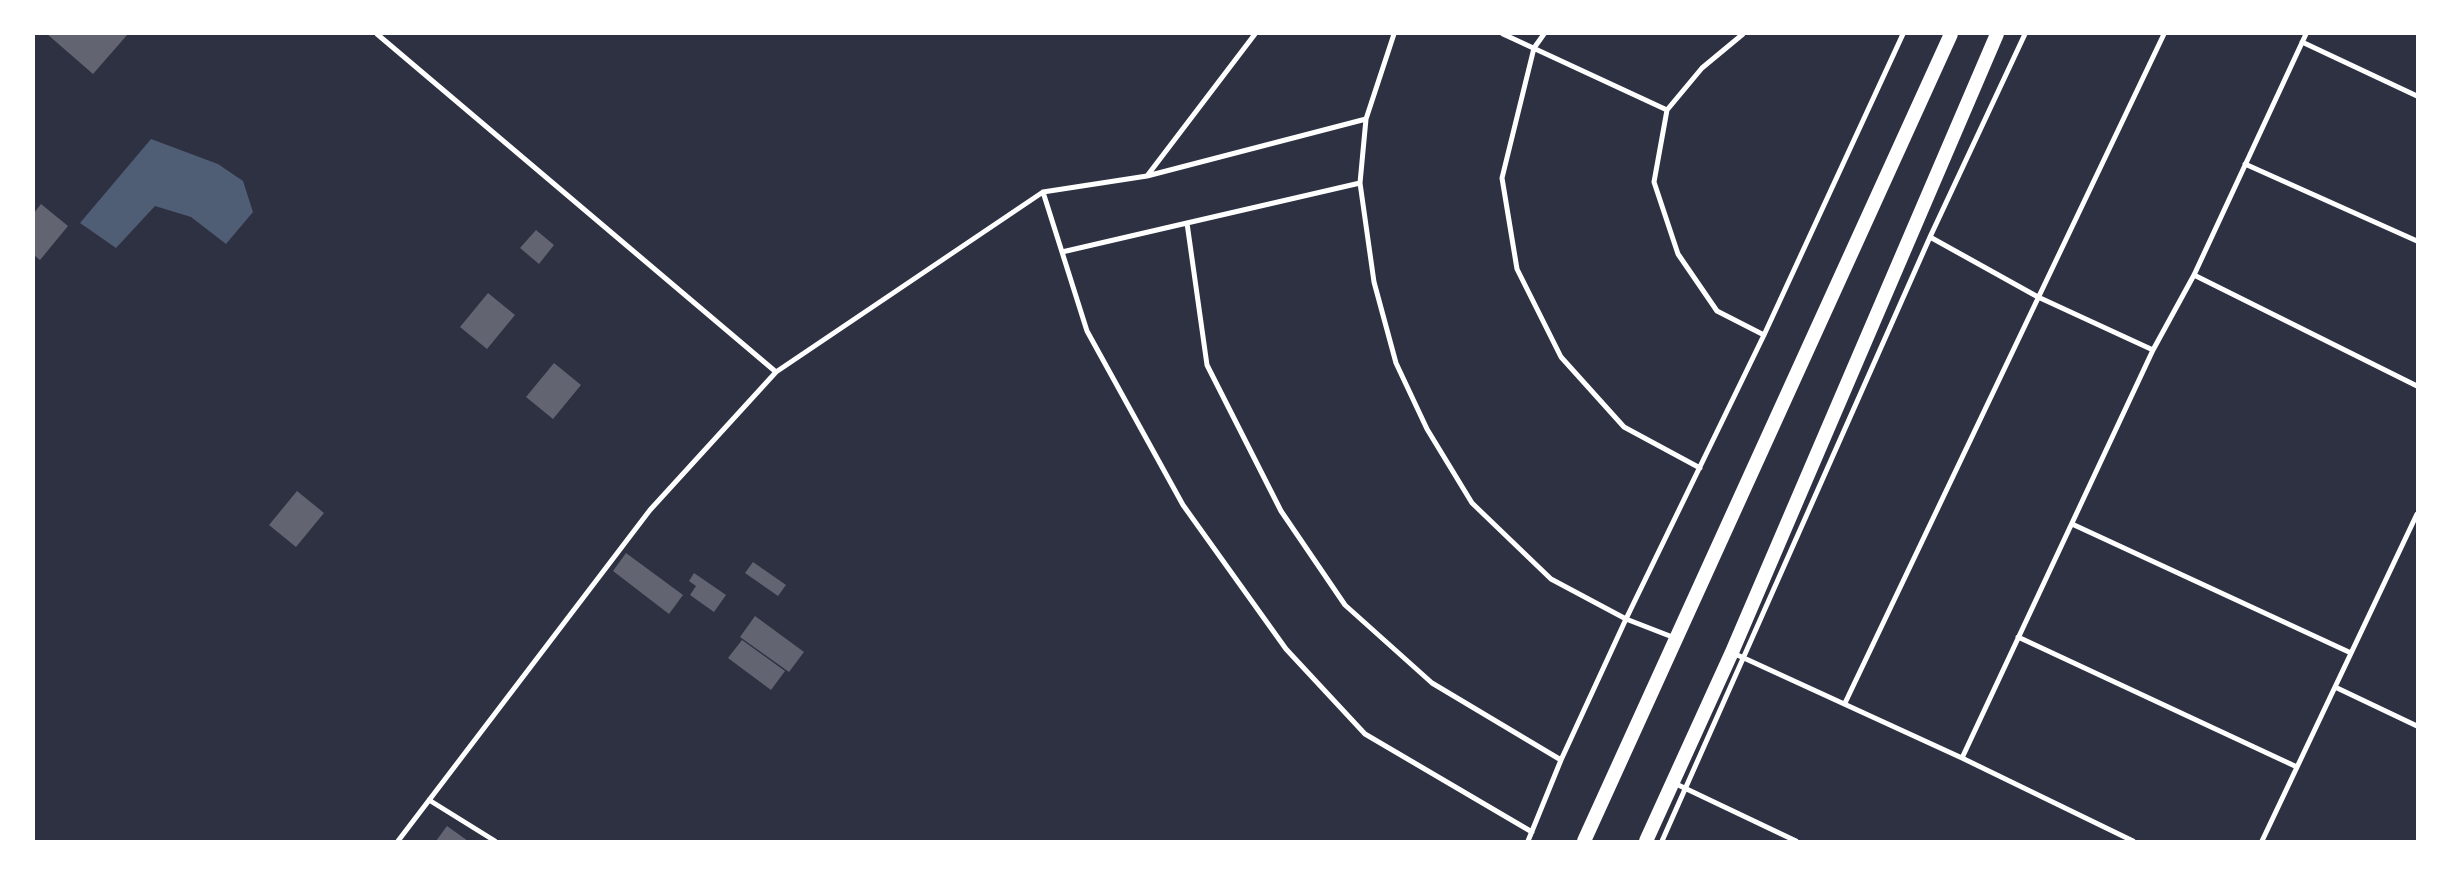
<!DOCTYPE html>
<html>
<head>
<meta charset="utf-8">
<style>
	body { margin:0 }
	#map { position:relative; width:2451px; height:875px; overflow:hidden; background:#2d3142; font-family:Helvetica,sans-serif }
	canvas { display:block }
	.frame { position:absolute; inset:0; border:35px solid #fff; pointer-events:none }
</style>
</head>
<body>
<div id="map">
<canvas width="2451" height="875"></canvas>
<div class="frame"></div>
</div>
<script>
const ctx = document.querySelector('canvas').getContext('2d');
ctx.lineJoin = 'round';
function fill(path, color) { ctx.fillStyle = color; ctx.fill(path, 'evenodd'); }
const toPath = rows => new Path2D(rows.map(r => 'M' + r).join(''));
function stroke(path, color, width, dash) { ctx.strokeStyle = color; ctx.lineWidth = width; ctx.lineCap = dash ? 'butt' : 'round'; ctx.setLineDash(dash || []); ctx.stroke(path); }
fill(toPath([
	[151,139,218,164,243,181,253,212,226,244,191,217,155,206,116,248,80,223]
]), '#4f5d75');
fill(toPath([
	[47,34,128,34,93,74],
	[41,204,68,226,40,260,34,255,34,213],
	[536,230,554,245,539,264,520,248],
	[488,293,515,315,487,349,460,327],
	[554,363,581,385,553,419,526,397],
	[297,491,324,513,296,547,269,525],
	[626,553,683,595,669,614,613,571],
	[753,562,786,585,778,596,745,573],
	[694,573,726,595,714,612,690,595,696,586,689,581],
	[755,616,804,652,789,672,740,637],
	[742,640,785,671,771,690,728,658],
	[447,826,468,841,436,841]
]), '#626471');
stroke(toPath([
	[377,34,776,372],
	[1394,34,1366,119,1360,183,1374,282,1396,363,1427,429,1472,503,1551,579,1626,619,1675,638],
	[1503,34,1667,110],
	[1544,34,1534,48,1502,178,1517,269,1561,357,1624,427,1700,468],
	[1743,34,1702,68,1667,110,1654,182,1678,254,1717,311,1764,335],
	[2302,42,2417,96],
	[2245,164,2417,241],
	[1147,176,1366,119],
	[1360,183,1187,223,1207,365,1281,511,1345,605,1432,683,1561,760],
	[1043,192,1087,331,1183,505,1286,649,1365,734,1532,832],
	[1930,237,2038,297,2153,350],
	[1062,252,1187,223],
	[2194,275,2417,386],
	[2072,524,2351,653],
	[2018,637,2297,767],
	[1733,653,1962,758,2133,841],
	[2335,687,2417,726],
	[1845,703,2164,34],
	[1962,758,2153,350,2194,275,2306,34],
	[1674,783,1796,841],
	[429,800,495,841],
	[398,841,650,510,776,372,1043,192,1147,176,1255,34],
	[1528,841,1561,760,1626,619,1764,335,1903,34],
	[1662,841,1930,237,2025,34],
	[2262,841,2417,514]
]), '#fff', 5);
stroke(toPath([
	[1584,841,1951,34],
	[1646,841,1732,652,1997,34]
]), '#fff', 14);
</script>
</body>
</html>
